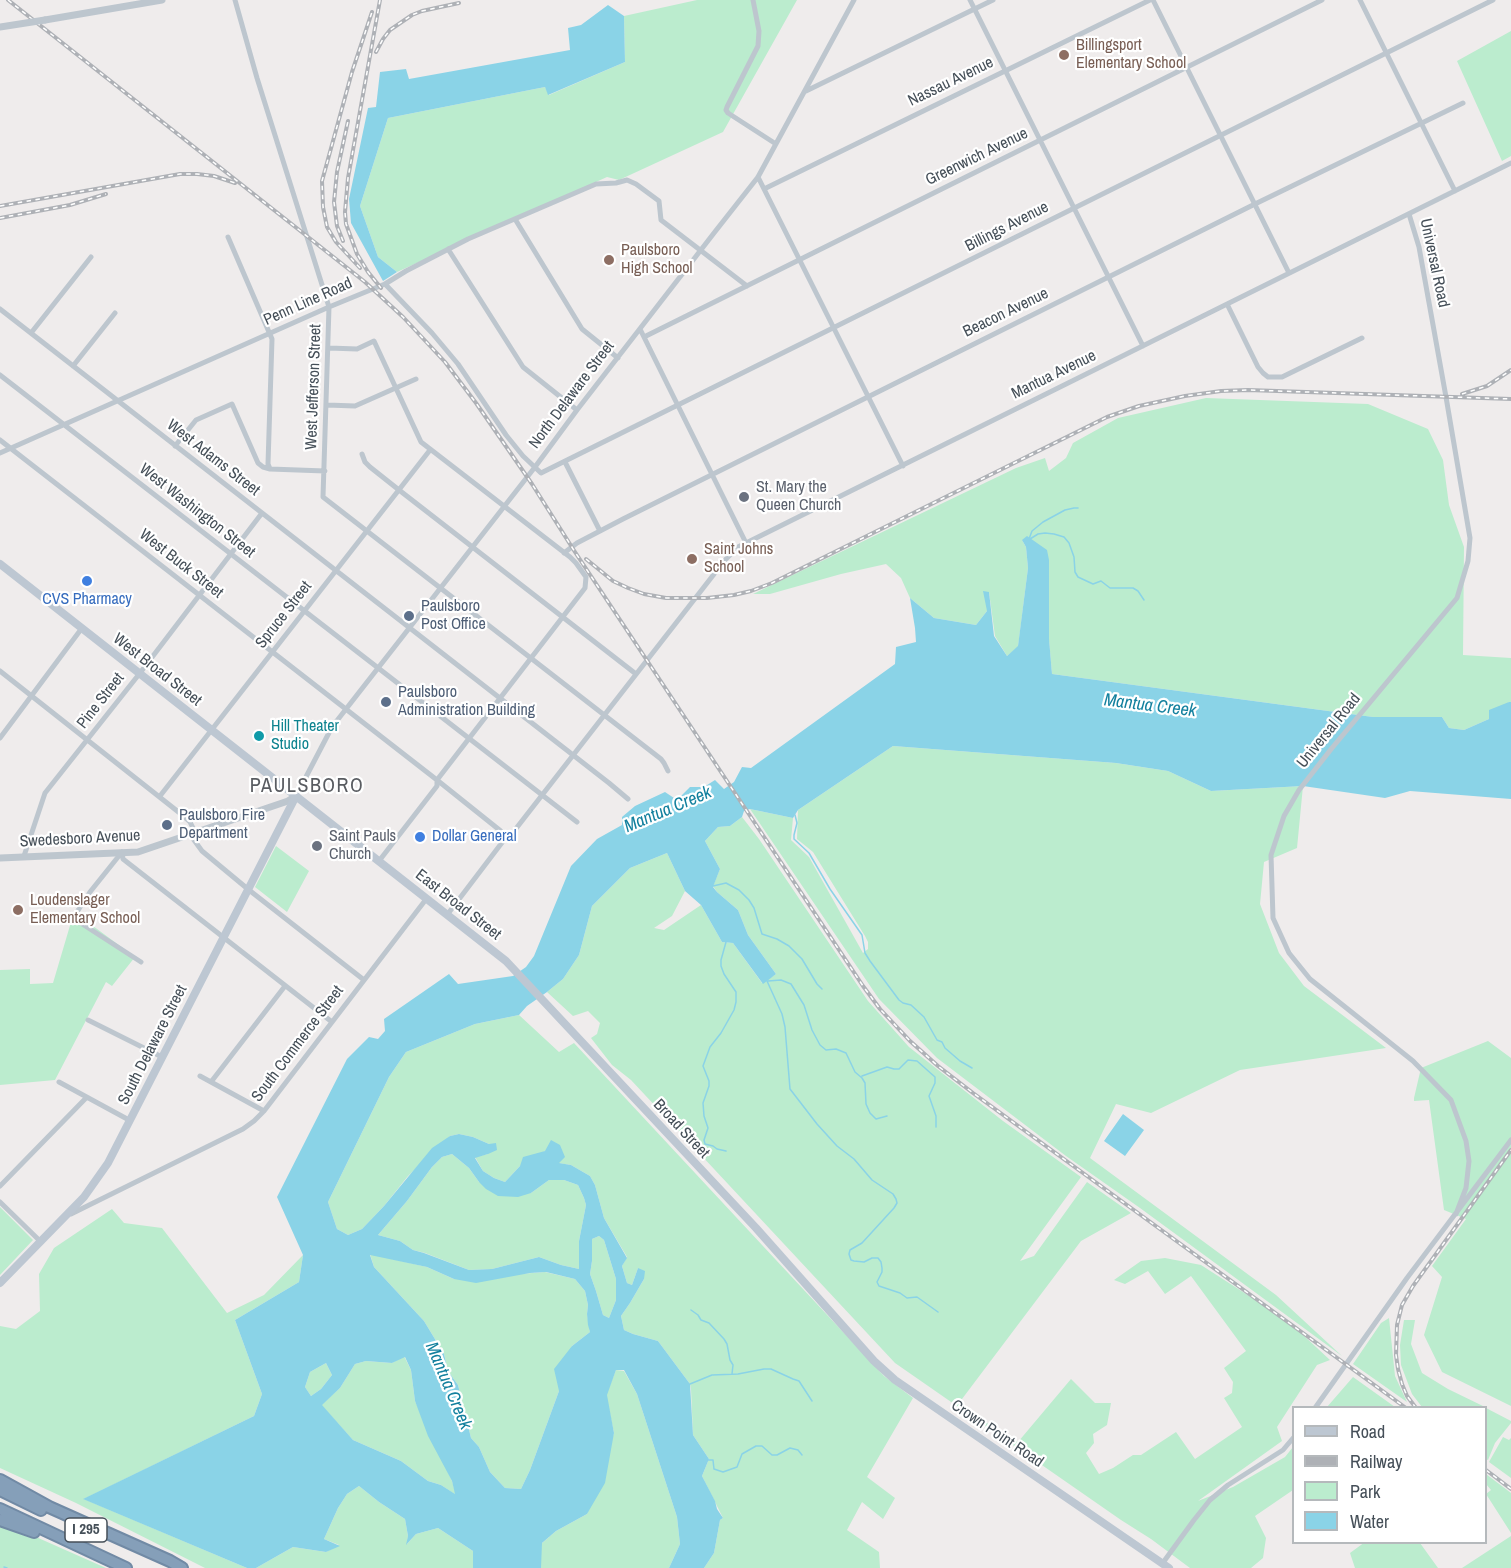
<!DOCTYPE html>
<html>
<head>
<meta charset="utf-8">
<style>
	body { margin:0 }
	#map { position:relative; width:1511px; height:1568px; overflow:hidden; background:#efecec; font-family:"Archivo Narrow",sans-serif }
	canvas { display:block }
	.legend { position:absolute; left:1292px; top:1406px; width:195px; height:138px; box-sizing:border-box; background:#fff; border:2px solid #b5b9bc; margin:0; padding:8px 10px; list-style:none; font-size:18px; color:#454f58 }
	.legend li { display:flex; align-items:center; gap:12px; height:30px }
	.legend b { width:30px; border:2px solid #b5b9bc }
</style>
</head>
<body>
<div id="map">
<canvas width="1511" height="1568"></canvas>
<ul class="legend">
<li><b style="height:8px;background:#bdc7d2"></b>Road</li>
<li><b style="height:8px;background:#aeb1b6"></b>Railway</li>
<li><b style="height:16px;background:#bbecce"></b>Park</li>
<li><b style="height:16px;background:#8ad3e7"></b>Water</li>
</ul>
</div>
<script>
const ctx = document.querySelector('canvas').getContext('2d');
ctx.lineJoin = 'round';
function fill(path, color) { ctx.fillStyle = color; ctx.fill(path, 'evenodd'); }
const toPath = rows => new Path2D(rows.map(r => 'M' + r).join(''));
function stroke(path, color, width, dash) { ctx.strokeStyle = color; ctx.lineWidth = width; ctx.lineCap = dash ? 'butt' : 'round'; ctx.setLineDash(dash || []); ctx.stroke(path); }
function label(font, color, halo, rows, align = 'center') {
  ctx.font = font + ' "Archivo Narrow",sans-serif'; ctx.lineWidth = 4.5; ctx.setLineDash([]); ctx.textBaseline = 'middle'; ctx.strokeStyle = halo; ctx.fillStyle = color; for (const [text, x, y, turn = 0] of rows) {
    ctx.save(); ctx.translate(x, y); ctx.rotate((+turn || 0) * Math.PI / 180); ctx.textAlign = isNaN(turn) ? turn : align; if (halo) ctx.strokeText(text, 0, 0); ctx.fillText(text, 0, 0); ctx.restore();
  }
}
fill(toPath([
	[697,0,797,0,723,132,619,180,607,177,397,272,378,257,360,206,388,118,545,87,549,95,625,62,624,16],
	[1511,31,1511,156,1502,161,1457,61],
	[1206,398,1368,404,1428,429,1443,460,1449,505,1464,547,1463,655,1511,658,1511,702,1509,702,1489,719,1464,730,1449,728,1442,717,1373,717,1052,674,1049,640,1049,560,1022,540,1026,547,1028,568,1018,647,1007,656,995,636,989,592,987,611,976,625,934,618,910,598,901,578,886,564,841,574,770,594,753,594,1016,468,1045,458,1049,471,1066,458,1073,443,1118,418],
	[893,746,1116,763,1168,771,1211,791,1303,786,1297,848,1264,862,1260,904,1279,953,1304,986,1386,1048,1240,1070,1151,1113,1116,1104,1090,1158,1276,1295,1342,1356,1140,1208,1066,1156,937,1058,879,999,750,809,793,818,791,840,809,857,863,953,868,949,868,942,865,936,813,852,797,839,798,810],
	[742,817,759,839,868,1001,909,1047,1003,1121,1081,1177,1020,1261,1034,1256,1087,1182,1131,1213,1081,1241,962,1399,964,1409,1018,1442,1071,1379,1095,1403,1111,1403,1107,1425,1093,1434,1094,1443,1086,1453,1099,1474,1113,1468,1133,1455,1141,1455,1176,1432,1195,1459,1242,1427,1224,1398,1232,1393,1233,1382,1224,1368,1246,1351,1191,1276,1165,1294,1148,1271,1125,1284,1114,1280,1141,1261,1165,1258,1201,1265,1288,1321,1330,1360,1317,1365,1277,1427,1282,1441,1198,1501,1233,1487,1285,1457,1293,1447,1293,1490,1255,1516,1266,1538,1263,1558,1251,1568,1190,1568,1151,1539,1121,1520,895,1363,631,1080,612,1065,591,1038,597,1034,600,1023,588,1011,573,1016,547,992,563,979,579,955,592,906,630,868,667,853,685,891,672,916,654,928,664,930,701,905,722,942,733,943,762,983,776,974,748,935,738,910,717,892,713,886,720,869,705,841,718,827,730,826],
	[276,846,309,871,287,912,255,887],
	[74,912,135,957,112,986,106,982,55,1080,0,1085,0,970,30,969,30,984,53,983],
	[519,1015,559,1052,574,1043,884,1376,913,1398,867,1477,895,1498,883,1519,862,1502,847,1530,879,1552,880,1568,704,1568,714,1553,720,1520,723,1518,702,1476,709,1459,693,1435,691,1389,690,1384,658,1341,633,1334,624,1330,621,1316,630,1303,644,1279,638,1268,632,1285,627,1283,622,1266,627,1257,604,1218,595,1185,590,1176,571,1165,558,1163,545,1151,520,1166,505,1182,494,1178,483,1171,475,1157,488,1154,489,1144,473,1137,459,1134,450,1136,408,1176,384,1206,362,1229,348,1235,337,1229,328,1202,389,1077,406,1052,475,1024],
	[1488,1041,1511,1058,1511,1406,1442,1372,1424,1335,1442,1277,1432,1266,1466,1219,1444,1210,1429,1100,1414,1101,1414,1098,1421,1068],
	[452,1154,469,1168,479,1182,531,1193,549,1180,564,1180,578,1185,584,1198,586,1205,579,1241,579,1269,561,1265,539,1257,492,1269,469,1270,425,1253,413,1250,400,1241,378,1235,407,1201,432,1167,442,1157],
	[0,1207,33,1240,0,1275],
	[112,1209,124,1223,162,1228,227,1313,264,1295,303,1255,299,1282,235,1320,262,1394,254,1416,84,1499,247,1568,205,1568,76,1503,0,1468,0,1326,16,1329,40,1311,39,1274,54,1248],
	[599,1236,604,1240,616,1279,616,1300,609,1318,603,1315,596,1291,590,1274,592,1261,592,1239],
	[370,1254,427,1267,454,1279,545,1272,575,1279,585,1291,588,1305,587,1314,590,1332,572,1346,559,1391,530,1470,521,1489,505,1488,490,1472,479,1447,471,1438,458,1385,448,1371,444,1354,424,1321,374,1267],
	[1389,1318,1395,1376,1407,1402,1353,1364,1381,1323],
	[1404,1320,1415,1320,1411,1344,1422,1373,1448,1389,1485,1407,1422,1407,1412,1394,1401,1365,1400,1345],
	[404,1356,411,1370,415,1401,452,1481,456,1495,441,1485,428,1481,401,1461,353,1440,321,1405,340,1388,355,1364,366,1361,392,1363],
	[326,1363,332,1375,321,1389,311,1396,305,1387,310,1372],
	[616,1370,624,1371,637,1394,677,1517,680,1544,669,1568,541,1568,541,1544,556,1531,587,1514,614,1433,606,1395],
	[1353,1377,1395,1407,1327,1407],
	[1486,1408,1511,1421,1511,1423,1495,1443,1488,1460,1486,1459],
	[1503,1437,1509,1440,1511,1438,1511,1478,1489,1462],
	[1486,1474,1511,1493,1511,1533,1486,1494,1491,1490,1486,1484],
	[359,1486,379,1502,405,1519,408,1536,407,1544,416,1534,438,1528,473,1551,473,1568,256,1568,293,1547,326,1552,339,1545,324,1539,338,1508,347,1494],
	[0,1523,9,1525,106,1568,0,1568],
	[1511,1536,1511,1568,1462,1568],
	[1365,1542,1420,1543,1438,1568,1355,1568,1350,1553]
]), '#bbecce');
fill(toPath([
	[608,5,624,16,625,62,548,95,545,87,388,118,360,206,378,257,397,272,383,281,351,223,349,199,368,108,376,107,380,72,406,69,409,79,570,50,568,28,581,25],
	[1027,536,1047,550,1049,560,1049,639,1052,674,1373,717,1442,717,1449,728,1464,730,1489,719,1489,710,1509,702,1511,702,1511,799,1410,791,1385,798,1303,786,1211,791,1168,771,1116,763,893,746,798,810,793,818,750,809,744,811,742,817,730,826,718,827,705,841,720,869,713,887,717,892,738,910,748,935,776,974,767,981,763,984,733,943,722,942,701,905,685,891,667,853,630,868,592,906,579,955,563,979,547,992,527,1006,519,1015,475,1024,406,1052,389,1077,328,1202,337,1229,348,1235,362,1229,384,1206,432,1148,450,1136,459,1134,473,1137,489,1144,496,1143,497,1150,488,1154,475,1158,483,1171,494,1178,505,1182,520,1166,523,1157,545,1151,551,1140,560,1145,565,1157,559,1163,571,1165,590,1176,595,1185,604,1218,627,1258,622,1266,627,1283,632,1285,638,1268,645,1271,644,1279,630,1303,621,1316,624,1330,633,1334,658,1341,690,1384,693,1435,709,1459,702,1476,715,1501,717,1509,723,1518,720,1520,714,1553,704,1568,669,1568,680,1544,677,1517,637,1394,624,1370,616,1370,607,1395,614,1433,605,1483,587,1514,556,1531,542,1543,541,1568,473,1568,473,1551,438,1528,416,1534,406,1545,408,1536,405,1519,379,1502,359,1486,347,1494,338,1508,324,1539,340,1546,326,1552,293,1547,256,1568,247,1568,83,1499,254,1416,262,1394,235,1320,299,1282,303,1255,277,1197,347,1059,369,1037,378,1039,385,1031,384,1019,449,974,458,984,513,976,526,967,534,956,571,866,597,839,622,825,622,817,635,806,665,792,677,800,690,787,704,787,715,780,724,789,734,782,742,767,751,768,895,664,896,647,916,642,915,628,910,598,934,618,976,625,987,611,983,591,989,592,994,636,1007,656,1018,646,1028,568,1026,547,1022,540],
	[452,1154,469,1168,479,1182,486,1189,498,1196,518,1197,531,1193,549,1180,564,1180,578,1185,584,1198,586,1205,579,1241,579,1269,561,1265,539,1257,492,1269,469,1270,424,1253,413,1250,400,1241,378,1235,407,1201,432,1167,442,1157],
	[599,1236,604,1240,616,1279,616,1300,609,1318,603,1315,596,1291,590,1274,592,1261,592,1239],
	[370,1255,427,1267,454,1279,476,1283,530,1273,546,1272,575,1279,585,1291,588,1305,587,1314,588,1325,590,1332,572,1346,554,1369,559,1391,530,1470,521,1489,505,1488,490,1472,479,1447,471,1438,458,1385,448,1371,444,1354,424,1321,374,1267],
	[405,1357,411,1370,415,1401,428,1436,452,1481,455,1494,441,1485,428,1481,401,1461,353,1440,322,1405,340,1388,355,1364,366,1361,392,1363],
	[326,1363,332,1375,321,1389,311,1396,305,1387,310,1372],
	[1123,1114,1144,1130,1125,1156,1104,1141]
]), '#8ad3e7');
stroke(toPath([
	[1029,539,1032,531,1043,522,1065,510,1074,508,1078,508],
	[1030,539,1038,534,1045,533,1054,534,1064,537,1069,543,1074,557,1075,572,1078,577,1093,584,1101,581,1110,588,1133,588,1138,591,1144,600],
	[795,815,797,823,794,835,794,839,809,853,830,889,862,935,865,953,870,961,899,1000,903,1003,911,1005,924,1017,937,1040,942,1042,945,1048,960,1061,972,1068],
	[713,886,726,883,739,890,749,900,754,908,762,934,777,939,789,946,802,959,817,984,822,989],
	[726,942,721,960,721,966,724,974,736,992,736,1002,734,1010,721,1033,710,1047,703,1066,709,1081,709,1086,703,1103,704,1116,708,1128,704,1140,705,1144,713,1146,717,1149,726,1151],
	[767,981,782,1014,785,1027,790,1089,817,1124,837,1146,854,1159,872,1180,893,1194,896,1199,897,1203,894,1208,862,1243,850,1250,849,1254,851,1260,854,1261,864,1262,872,1258,878,1258,881,1262,882,1268,882,1272,877,1282,879,1286,900,1293,907,1298,917,1297,938,1312],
	[768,981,781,980,791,984,804,1005,812,1030,820,1045,826,1050,836,1049,846,1053,855,1072,862,1078,865,1083,866,1104,870,1113,876,1119,887,1116],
	[862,1076,887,1067,894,1069,899,1069,908,1060,917,1061,935,1077,935,1083,929,1096,936,1116,936,1127],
	[691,1310,698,1315,701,1320,709,1323,724,1339,727,1344,730,1360,733,1365,732,1374],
	[690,1384,712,1375,738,1374,764,1369,771,1369,793,1379,799,1381,812,1401],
	[708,1460,713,1460,714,1469,723,1472,737,1467,742,1454,756,1446,762,1446,772,1455,777,1455,790,1448,798,1450,802,1455],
	[4,1567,7,1568]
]), '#8ad3e7', 1.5);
const motorway = toPath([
	[0,1480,49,1507,170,1561,182,1568],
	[0,1490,41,1510],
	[0,1509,126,1568],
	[0,1520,34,1532]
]);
stroke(motorway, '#718aa5', 14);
stroke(toPath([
	[235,0,257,78,329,307,323,497,661,759,664,763,668,771],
	[753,0,759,31,758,46,727,107,726,110,728,113,776,144],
	[970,0,1143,346],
	[1153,0,1289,273],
	[1360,0,1455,191],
	[806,91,993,0],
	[758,177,903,466],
	[764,189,1150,0],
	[1409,214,1419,247,1446,397,1470,538,1468,561,1457,598,1332,748,1299,790,1284,816,1271,855,1273,918,1289,953,1310,979,1413,1061,1451,1100,1466,1141,1469,1161,1466,1188,1456,1214],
	[515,219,582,329,618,358],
	[228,237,272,339,268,464,270,469],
	[448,249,523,367,577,410],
	[385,284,432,333,458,364,506,435,523,456,541,473,1493,0],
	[1227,304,1258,367,1263,373,1268,377,1282,377,1362,338],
	[0,309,609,783,628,799],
	[640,329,746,543],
	[31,333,91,257],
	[644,337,1322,0],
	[329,348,357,349,374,341,421,442,570,557,576,563,586,577,585,588,437,780,437,786,379,861],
	[73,366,115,313],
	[0,375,577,822],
	[327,405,355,406,416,379],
	[0,440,437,780,507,836],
	[175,446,196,420,232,404,258,463,263,467,270,469,325,471],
	[0,453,329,307,385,284,406,271,468,239,596,184,616,183,627,180,636,184,659,201,661,220,747,286],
	[362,454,365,462,370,467,399,490,636,674],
	[565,462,600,531],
	[564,553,577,543,623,519,1255,204,1463,103],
	[0,671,181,814,190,822,193,828,194,840,202,851,249,890,364,980],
	[0,738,82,628],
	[160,796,430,450],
	[296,796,332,727,535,467,577,410,714,233,758,177,854,0],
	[122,852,123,859,332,1022],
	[122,852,90,892,73,918,141,962],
	[24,856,45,793,140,673,262,513],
	[447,915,507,836,511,835,725,560,738,547,1511,163],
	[88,1020,162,1057],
	[200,1076,264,1111],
	[59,1082,129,1120],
	[211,1082,285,986],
	[0,1186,86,1098],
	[0,1202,40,1241],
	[71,1214,243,1129,254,1121,264,1111,427,898],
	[1315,1408,1407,1278,1511,1140],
	[1162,1564,1194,1520,1210,1500,1228,1485,1283,1450,1294,1437]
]), '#bdc6ce', 5);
stroke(toPath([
	[45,20,162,0],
	[0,858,138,852,288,801,296,796]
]), '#bdc6ce', 7);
stroke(toPath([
	[0,564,506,961,756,1228,874,1361,895,1380,1169,1568],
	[0,1283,84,1197,108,1163,296,796]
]), '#bdc7d2', 8);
stroke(motorway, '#859fb9', 10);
const rail = toPath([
	[8,0,365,282,403,317,445,362,476,403,532,484,575,552,863,986,880,1009,910,1041,938,1066,973,1093,1406,1408],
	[380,0,348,178,345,212,346,224,357,254,368,272,381,288],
	[376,52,383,39,390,30,412,15,422,11,459,3],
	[0,206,180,174,197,174,214,176,235,183],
	[0,218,70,205,106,194],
	[343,241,337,226,334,202,337,172,348,121],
	[360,268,336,242,327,227,323,207,322,181,352,72,372,12],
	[1462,394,1487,386,1511,370],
	[586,559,613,581,628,588,644,594,666,598,707,598,734,595,751,591,772,583,1107,417,1139,406,1185,396,1221,391,1248,390,1511,399],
	[1416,1408,1407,1396,1402,1384,1398,1369,1396,1355,1397,1325,1402,1305,1413,1286,1511,1150],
	[1486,1470,1511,1489]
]);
stroke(rail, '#aeb1b6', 4);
stroke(rail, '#fff', 1.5, [4.5]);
stroke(toPath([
	[0,27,45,20]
]), '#bdc6ce', 7);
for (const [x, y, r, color] of [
	[1064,55,6,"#8d6e63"],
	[609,260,6,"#8d6e63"],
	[744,497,6,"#6b7280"],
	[692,559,6,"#8d6e63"],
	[87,581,6,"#3f7fe0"],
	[409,616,6,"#5c6f8a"],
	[386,702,6,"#5c6f8a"],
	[259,736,6,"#0f9aa8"],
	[167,825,6,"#5c6f8a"],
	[420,837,6,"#3f7fe0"],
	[317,846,6,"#6b7280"],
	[18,910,6,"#8d6e63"]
]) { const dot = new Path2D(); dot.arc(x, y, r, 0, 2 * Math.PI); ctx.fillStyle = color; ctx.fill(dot); stroke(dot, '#fff', 2); }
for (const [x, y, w] of [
	[86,1530,42]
]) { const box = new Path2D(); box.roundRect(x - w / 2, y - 12, w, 24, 4.5); ctx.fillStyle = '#fff'; ctx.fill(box); stroke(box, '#454f58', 1.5); }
label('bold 15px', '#454f58', null, [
	["I 295",86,1530]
]);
label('16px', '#785e54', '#fff', [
	["Billingsport",1076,46],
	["Elementary School",1076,64],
	["Paulsboro",621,251],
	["High School",621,269],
	["Saint Johns",704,550],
	["School",704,568],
	["Loudenslager",30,901],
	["Elementary School",30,919]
], 'left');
label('16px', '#454f58', '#fff', [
	["Nassau Avenue",951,82,-26],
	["Greenwich Avenue",977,157,-26],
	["Billings Avenue",1007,227,-27],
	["Universal Road",1434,263,78],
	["Penn Line Road",308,302,-24],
	["Beacon Avenue",1006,313,-26],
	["Mantua Avenue",1054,375,-26],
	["West Jefferson Street",314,387,-88],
	["North Delaware Street",572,395,-53],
	["West Adams Street",213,458,38],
	["West Washington Street",197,511,38],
	["West Buck Street",181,564,38],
	["Spruce Street",284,615,-52],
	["West Broad Street",157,670,38],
	["Pine Street",101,701,-52],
	["Universal Road",1329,731,-51],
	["Swedesboro Avenue",80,839,-3],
	["East Broad Street",458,905,38],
	["South Commerce Street",298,1044,-53],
	["South Delaware Street",153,1045,-63],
	["Broad Street",681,1129,47],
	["Crown Point Road",997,1434,34]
]);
label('16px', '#5b616d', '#fff', [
	["St. Mary the",756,488],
	["Queen Church",756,506],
	["Saint Pauls",329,837],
	["Church",329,855]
], 'left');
label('16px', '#366cbe', '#fff', [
	["CVS Pharmacy",87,600],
	["Dollar General",432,837,"left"]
]);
label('16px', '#4e5e75', '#fff', [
	["Paulsboro",421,607],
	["Post Office",421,625],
	["Paulsboro",398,693],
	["Administration Building",398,711],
	["Paulsboro Fire",179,816],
	["Department",179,834]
], 'left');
label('16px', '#0d838f', '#fff', [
	["Hill Theater",271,727],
	["Studio",271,745]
], 'left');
label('italic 18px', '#13809e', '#fff', [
	["Mantua Creek",1150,706,7],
	["Mantua Creek",668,810,-23],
	["Mantua Creek",448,1386,67]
]);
ctx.letterSpacing = '1.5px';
label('20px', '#595c61', '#fff', [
	["PAULSBORO",307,787]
]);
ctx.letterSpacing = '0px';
</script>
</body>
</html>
